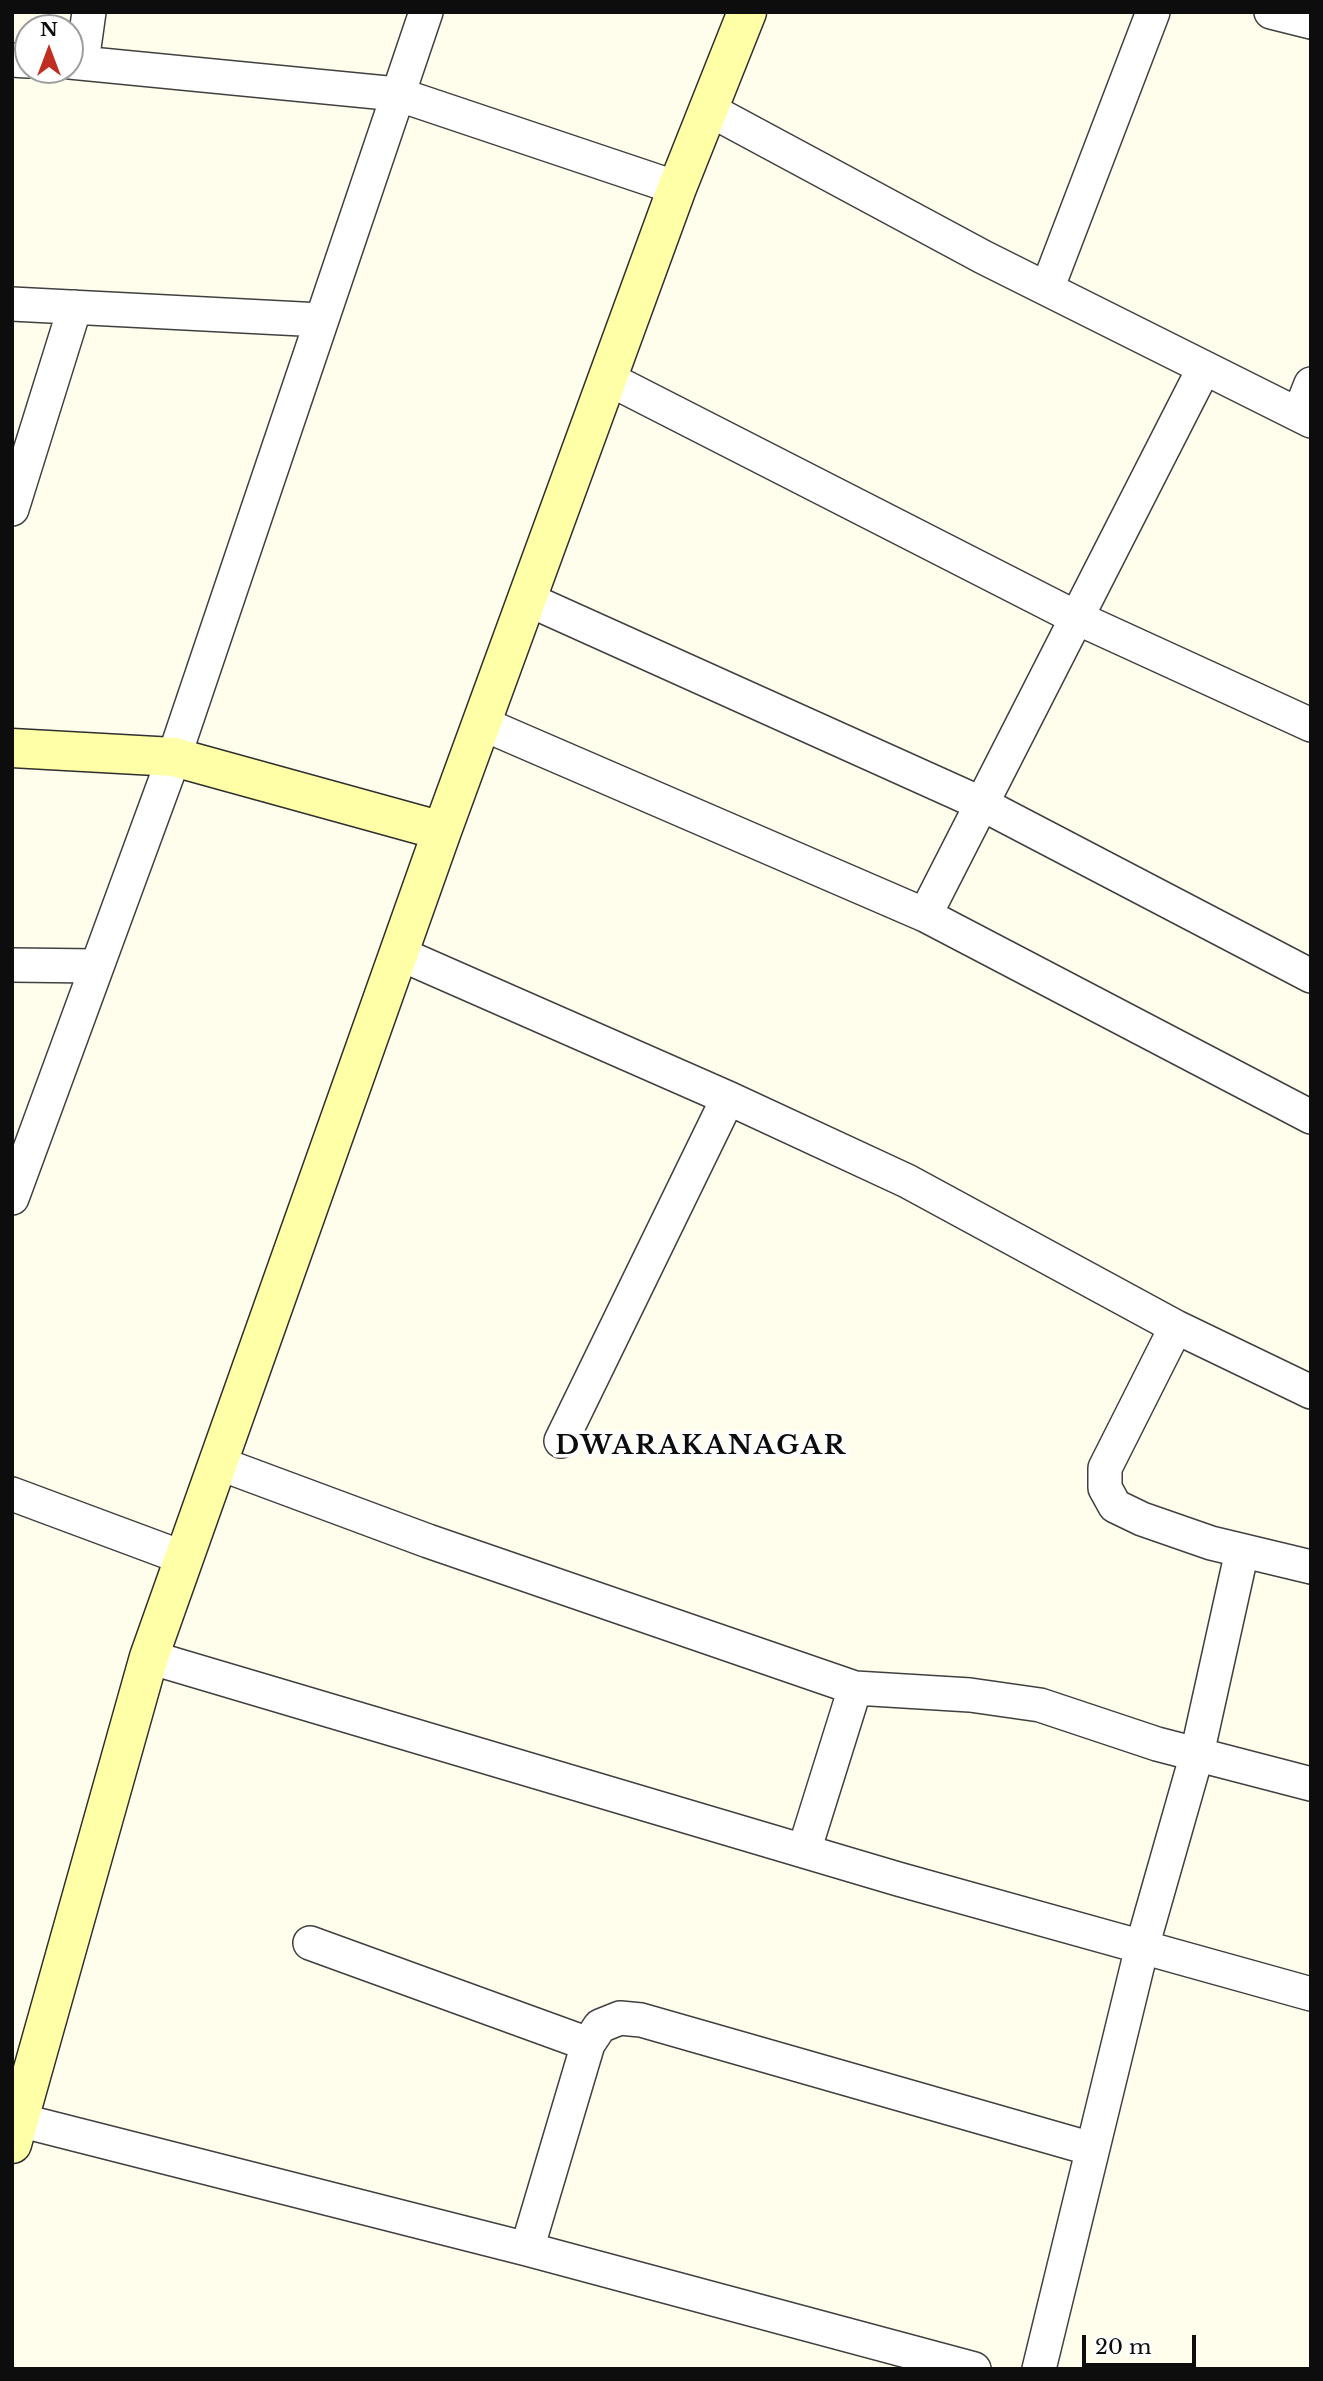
<!DOCTYPE html>
<html>
<head>
<meta charset="utf-8">
<style>
	body { margin:0 }
	#map { position:relative; width:1323px; height:2381px; overflow:hidden; background:#fffeec; font-family:"Libre Baskerville",serif }
	canvas { display:block }
	.frame { position:absolute; inset:0; border:14px solid #0d0d0d; pointer-events:none }
	.north { position:absolute; left:14px; top:14px; width:70px; height:70px; box-sizing:border-box; background:#fff; border:2px solid #9e9e9e; border-radius:50%; rotate:0deg; font-size:19px; font-weight:700; line-height:28px; text-align:center; color:#0d0d0d }
	.north::after { content:''; display:block; margin:auto; width:24px; height:32px; background:#c02d21; clip-path:polygon(50% 0,100% 100%,50% 72%,0 100%) }
	.scale { position:absolute; left:1082px; top:2335px; width:114px; height:32px; box-sizing:border-box; border:4px solid #0d0d0d; border-top:0; padding-left:9px; font-size:21px; line-height:24px; white-space:nowrap; color:#0d0d0d; -webkit-text-stroke:5px #fff; paint-order:stroke }
</style>
</head>
<body>
<div id="map">
<canvas width="1323" height="2381"></canvas>
<div class="frame"></div>
<div class="north">N</div>
<div class="scale">20 m</div>
</div>
<script>
const ctx = document.querySelector('canvas').getContext('2d');
ctx.lineJoin = 'round';
const toPath = rows => new Path2D(rows.map(r => 'M' + r).join(''));
function stroke(path, color, width, dash) { ctx.strokeStyle = color; ctx.lineWidth = width; ctx.lineCap = dash ? 'butt' : 'round'; ctx.setLineDash(dash || []); ctx.stroke(path); }
function label(font, color, halo, rows, align = 'center') {
  ctx.font = font + ' "Libre Baskerville",serif'; ctx.lineWidth = 7; ctx.setLineDash([]); ctx.textBaseline = 'middle'; ctx.strokeStyle = halo; ctx.fillStyle = color; for (const [text, x, y, turn = 0] of rows) {
    ctx.save(); ctx.translate(x, y); ctx.rotate((+turn || 0) * Math.PI / 180); ctx.textAlign = isNaN(turn) ? turn : align; if (halo) ctx.strokeText(text, 0, 0); ctx.fillText(text, 0, 0); ctx.restore();
  }
}
const street = toPath([
	[1271,12,1311,22],
	[12,60,28,61],
	[70,62,397,94,677,188],
	[82,62,89,12],
	[708,109,983,257,1311,421],
	[1047,289,1153,12],
	[12,304,321,320],
	[607,378,1075,617,1311,725],
	[1299,414,1311,384],
	[12,509,75,307],
	[527,599,980,803,1311,976],
	[481,723,925,915,1311,1117],
	[925,915,1204,368],
	[398,953,728,1098,907,1181,1176,1327,1311,1392],
	[12,965,97,966],
	[12,1198,174,757,426,12],
	[1176,1327,1105,1468,1105,1488,1115,1506,1142,1519,1211,1543,1311,1567],
	[561,1441,728,1098],
	[218,1463,428,1541,855,1688,970,1695,1040,1705,1157,1744,1311,1784],
	[12,1494,184,1558],
	[149,1657,898,1879,1311,1994],
	[804,1851,855,1688],
	[310,1943,588,2044],
	[19,2120,527,2249,974,2369],
	[527,2249,588,2044,600,2026,620,2018,641,2020,1092,2149],
	[1039,2369,1142,1947,1197,1754,1242,1551]
]);
const secondary = toPath([
	[12,748,174,757,442,831],
	[12,2144,149,1657,442,831,677,188,747,12]
]);
stroke(street, '#404040', 36);
stroke(secondary, '#2f2f2f', 41);
stroke(street, '#fff', 33);
stroke(secondary, '#feffa7', 38);
ctx.letterSpacing = '2px';
label('bold 26px', '#0d0d0d', '#fff', [
	["DWARAKANAGAR",701,1447]
]);
ctx.letterSpacing = '0px';
</script>
</body>
</html>
